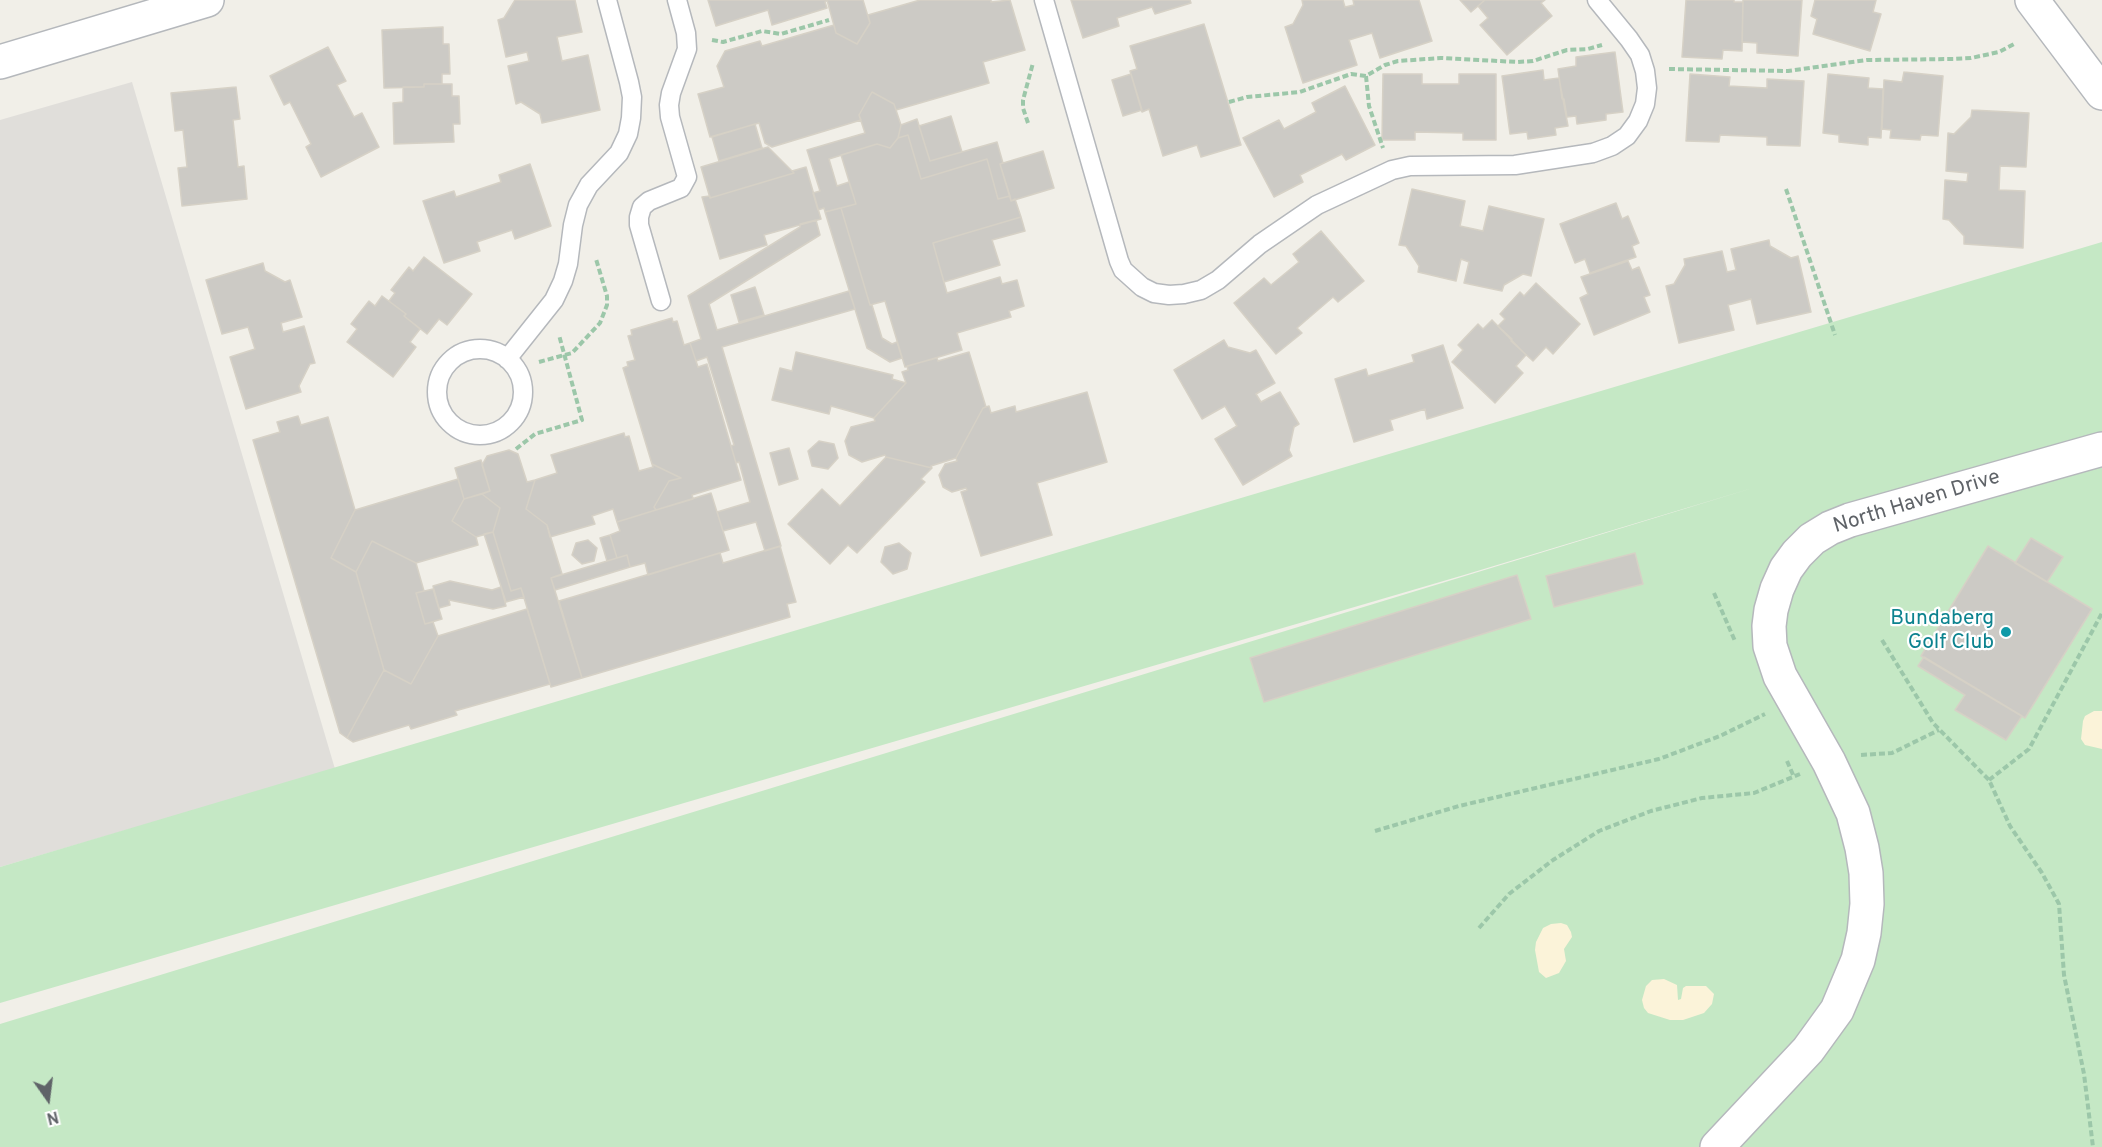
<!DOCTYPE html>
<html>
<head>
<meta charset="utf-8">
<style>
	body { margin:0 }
	#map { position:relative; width:2102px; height:1147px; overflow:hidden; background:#f1efe8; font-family:Overpass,sans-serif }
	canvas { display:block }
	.north { position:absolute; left:18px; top:1069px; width:60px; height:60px; -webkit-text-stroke:4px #fff; paint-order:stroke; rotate:166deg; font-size:16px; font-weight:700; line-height:24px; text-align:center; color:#5f6368 }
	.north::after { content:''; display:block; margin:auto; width:21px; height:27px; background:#5f6368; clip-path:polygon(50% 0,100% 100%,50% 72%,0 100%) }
</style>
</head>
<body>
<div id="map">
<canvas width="2102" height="1147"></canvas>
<div class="north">N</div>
</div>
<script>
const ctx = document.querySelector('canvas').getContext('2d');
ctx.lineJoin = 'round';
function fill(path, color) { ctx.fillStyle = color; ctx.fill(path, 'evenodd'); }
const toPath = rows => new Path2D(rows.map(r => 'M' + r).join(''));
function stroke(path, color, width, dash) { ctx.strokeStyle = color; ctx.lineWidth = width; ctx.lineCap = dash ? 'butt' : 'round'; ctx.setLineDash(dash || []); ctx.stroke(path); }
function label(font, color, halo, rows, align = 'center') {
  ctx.font = font + ' Overpass,sans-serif'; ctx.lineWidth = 4.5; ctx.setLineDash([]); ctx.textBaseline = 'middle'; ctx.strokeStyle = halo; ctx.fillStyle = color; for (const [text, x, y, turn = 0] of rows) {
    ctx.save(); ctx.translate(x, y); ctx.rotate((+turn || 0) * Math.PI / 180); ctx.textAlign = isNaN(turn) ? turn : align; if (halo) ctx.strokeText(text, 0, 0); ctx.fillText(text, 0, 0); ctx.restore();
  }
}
fill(toPath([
	[132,82,335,769,0,867,0,120]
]), '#e0deda');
fill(toPath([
	[2102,242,2102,1147,0,1147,0,1024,1756,487,1464,575,0,1003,0,867]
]), '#c5e8c5');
fill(toPath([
	[2094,711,2102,711,2102,749,2085,745,2081,739,2083,721,2085,716],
	[1561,923,1567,925,1571,932,1572,937,1564,949,1566,961,1559,973,1546,978,1539,972,1535,950,1536,942,1543,928,1551,924],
	[1664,979,1677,985,1678,1000,1681,999,1683,988,1686,986,1706,986,1714,994,1712,1004,1704,1013,1683,1020,1670,1020,1648,1013,1644,1008,1642,1000,1646,986,1652,980]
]), '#fbf3d9');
const building = toPath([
	[515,0,575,0,582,32,557,37,562,61,588,55,600,110,542,123,540,114,521,102,516,104,508,66,529,61,527,52,506,57,498,20,504,18,515,0],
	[708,0,828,0,825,2,827,8,772,25,768,10,716,26,708,0],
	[827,0,863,0,870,23,857,44,836,33,827,0],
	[920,0,991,0,991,2,1010,0,1025,50,983,62,989,83,896,110,894,104,872,92,859,115,861,120,772,147,765,143,759,123,710,137,698,94,724,87,717,66,725,51,760,41,762,46,834,25,836,33,857,44,870,23,868,15,920,0],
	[1071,0,1190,0,1191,3,1155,14,1152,7,1117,18,1119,26,1083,38,1071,0],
	[1302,0,1343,0,1345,7,1354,5,1353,0,1419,0,1432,41,1380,58,1372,33,1349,40,1357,65,1303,83,1285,27,1293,24,1303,5,1302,0],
	[1460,0,1485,0,1471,12,1460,0],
	[1485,0,1545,0,1541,3,1552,16,1507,55,1480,25,1488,18,1478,6,1485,0],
	[1686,0,1734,0,1734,2,1743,2,1742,51,1723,50,1722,59,1682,57,1686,0],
	[1743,0,1802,0,1798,56,1757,53,1757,43,1742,42,1743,0],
	[1815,0,1876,0,1873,12,1881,14,1870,51,1813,34,1817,19,1811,16,1815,0],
	[1204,24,1241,145,1201,157,1197,145,1163,156,1149,109,1142,112,1130,71,1137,69,1130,46,1204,24],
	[443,27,443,44,449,44,450,74,442,74,442,84,424,84,424,87,384,88,382,30,443,27],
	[328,47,346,81,337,85,354,117,362,113,379,147,321,177,306,147,311,144,290,102,284,105,270,76,328,47],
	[1615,52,1623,112,1606,114,1606,120,1577,124,1576,116,1567,117,1564,99,1562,99,1558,69,1576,66,1576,57,1615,52],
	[1543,70,1544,80,1559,78,1568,126,1555,128,1556,135,1528,139,1527,132,1510,134,1502,76,1543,70],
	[1904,72,1943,76,1938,136,1921,135,1920,140,1890,138,1891,130,1882,129,1884,80,1902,82,1904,72],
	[1131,74,1142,110,1123,116,1112,80,1131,74],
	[1383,74,1422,74,1422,84,1459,84,1459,74,1496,74,1496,140,1463,140,1463,133,1415,132,1415,140,1382,140,1383,74],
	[1690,74,1730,77,1729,86,1767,88,1767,79,1804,81,1800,146,1767,145,1767,137,1720,135,1719,142,1686,141,1690,74],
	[1828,74,1869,78,1868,88,1883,89,1881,138,1868,137,1868,145,1839,142,1839,135,1823,133,1828,74],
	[424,84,452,84,452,96,459,96,460,124,453,124,454,142,394,144,393,103,403,102,403,87,424,87,424,84],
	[1345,86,1375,145,1346,160,1342,154,1300,175,1303,182,1274,197,1243,138,1279,120,1284,129,1316,112,1312,103,1345,86],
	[236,87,240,119,233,120,238,167,244,166,247,199,182,206,178,168,187,167,183,130,175,131,171,93,236,87],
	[872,92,894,104,901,125,898,138,890,148,877,144,829,159,837,186,849,182,856,204,825,212,824,208,818,210,813,193,820,191,807,150,865,133,859,115,872,92],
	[1972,110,2029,113,2026,167,2000,166,1999,190,2025,191,2023,248,1964,244,1964,236,1949,220,1943,219,1945,180,1967,182,1968,173,1946,171,1948,133,1954,134,1971,117,1972,110],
	[951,116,962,152,930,161,919,126,951,116],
	[917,119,930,161,997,142,1003,163,1000,164,1010,196,998,199,987,159,921,179,908,135,898,138,901,125,917,119],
	[755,124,762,148,719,161,712,137,755,124],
	[908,135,921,179,987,159,998,199,1010,196,1011,201,1015,199,1021,217,933,243,947,293,1000,277,1002,284,1017,280,1024,306,1009,311,1011,317,957,333,962,350,905,367,885,301,870,305,841,208,856,204,841,155,877,144,890,148,898,138,908,135],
	[768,147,794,173,710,198,701,167,768,147],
	[1043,151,1054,188,1011,201,1000,164,1043,151],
	[530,164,551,226,515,239,512,230,477,242,480,251,444,263,423,201,454,191,456,197,501,182,499,175,530,164],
	[806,167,821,219,764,235,767,245,720,259,702,197,710,196,710,198,794,173,792,171,806,167],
	[1412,189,1465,201,1460,226,1483,231,1489,206,1544,219,1531,276,1523,274,1504,285,1502,291,1464,283,1469,262,1461,259,1456,281,1418,272,1419,266,1406,246,1399,245,1412,189],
	[1616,203,1622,219,1628,216,1639,243,1632,246,1636,257,1590,273,1585,259,1575,263,1560,224,1616,203],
	[841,208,870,305,872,305,882,338,892,344,897,342,902,358,890,362,867,348,825,212,841,208],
	[1021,217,1025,231,992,240,1000,265,944,282,933,243,1021,217],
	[816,220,820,235,709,304,717,330,849,291,855,309,722,347,781,546,765,551,756,522,723,531,717,512,750,502,739,462,736,463,731,446,734,445,707,357,696,361,690,343,701,339,688,296,800,227,800,224,816,220],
	[1321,231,1364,281,1338,302,1333,297,1297,328,1302,333,1276,354,1234,303,1264,278,1271,285,1299,262,1293,254,1321,231],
	[1769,240,1770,246,1791,258,1798,256,1811,312,1757,324,1751,299,1728,305,1734,330,1679,343,1666,286,1674,284,1685,265,1684,259,1722,251,1727,272,1736,270,1731,249,1769,240],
	[424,257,472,294,447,325,439,319,427,334,404,316,406,314,389,301,395,293,391,290,409,267,413,271,424,257],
	[1628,261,1632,270,1639,267,1650,295,1644,297,1650,312,1594,335,1580,298,1588,294,1581,277,1628,261],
	[263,263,265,271,285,282,290,280,302,317,281,323,283,332,304,326,315,363,310,364,299,386,301,392,246,409,230,357,255,349,248,327,222,334,206,280,263,263],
	[1536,283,1580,324,1553,354,1546,347,1533,361,1511,341,1512,339,1498,326,1505,319,1500,314,1520,292,1524,296,1536,283],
	[755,287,764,315,739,322,731,295,755,287],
	[382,296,406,314,404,316,420,329,410,342,416,347,393,377,347,342,357,329,351,324,369,301,375,306,382,296],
	[672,318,673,322,677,321,684,345,690,343,698,367,707,364,741,480,692,495,693,499,656,510,654,507,669,481,681,478,652,464,623,368,628,366,627,362,635,360,628,336,632,335,631,330,672,318],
	[1492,320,1526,355,1516,366,1523,373,1495,403,1452,362,1463,350,1458,345,1478,324,1483,329,1492,320],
	[1224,340,1228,347,1250,353,1256,350,1275,383,1256,394,1261,402,1280,392,1299,424,1294,427,1289,450,1292,456,1243,485,1215,439,1237,426,1225,406,1202,419,1174,370,1224,340],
	[1443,345,1463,408,1427,419,1425,409,1390,420,1393,430,1354,442,1335,379,1366,369,1368,376,1414,362,1412,355,1443,345],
	[796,352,893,375,892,379,906,383,874,418,831,406,829,414,772,400,780,368,792,371,796,352],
	[969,352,986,407,983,408,956,458,931,466,932,468,886,457,885,455,862,462,849,455,845,441,851,427,875,421,874,418,906,383,902,372,908,370,907,366,937,358,938,361,969,352],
	[1087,392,1107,462,1037,483,1052,535,981,556,961,492,967,490,966,488,952,492,943,487,939,475,945,464,957,461,956,458,983,408,989,406,991,413,1015,406,1016,412,1087,392],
	[298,416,301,425,328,417,355,510,331,558,356,572,384,670,347,738,340,733,253,440,280,432,277,422,298,416],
	[624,433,625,437,629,436,639,471,653,467,652,464,681,478,669,481,654,507,656,510,617,522,613,509,592,516,595,524,550,537,547,525,526,509,535,480,557,473,551,455,624,433],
	[819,441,834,444,838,458,828,469,812,466,808,451,819,441],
	[789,448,798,479,779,485,770,453,789,448],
	[509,450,518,454,527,482,535,480,526,509,547,525,562,574,551,578,582,678,551,687,521,588,511,591,493,532,500,508,482,494,490,491,482,465,487,456,509,450],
	[886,457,932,468,921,479,925,482,857,553,848,545,830,564,788,524,822,489,840,506,886,457],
	[481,460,490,491,464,499,455,468,481,460],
	[458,479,464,499,452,521,476,537,478,545,416,563,372,541,356,572,331,558,355,510,458,479],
	[711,493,729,550,648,575,645,563,630,567,627,555,617,558,610,535,620,531,617,522,711,493],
	[482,494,500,508,493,532,476,537,452,521,464,499,482,494],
	[493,532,511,591,521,588,524,597,506,602,484,534,493,532],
	[610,535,617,558,607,561,600,538,610,535],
	[2031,538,2063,557,2047,582,2015,563,2031,538],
	[588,540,597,548,594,561,582,564,572,555,576,543,588,540],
	[372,541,416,563,424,591,416,593,425,624,433,622,438,636,411,684,384,670,356,572,372,541],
	[899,543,911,553,907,569,893,574,881,562,885,547,899,543],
	[780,546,796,602,787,604,790,617,582,678,559,601,720,553,723,563,780,546],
	[1988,546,2092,609,2025,718,1921,656,1988,546],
	[1635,553,1643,584,1554,607,1546,576,1635,553],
	[627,555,630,567,555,590,551,578,627,555],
	[1517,575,1531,619,1264,702,1250,658,1517,575],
	[450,581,492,590,501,587,506,606,493,609,449,600,450,605,439,608,433,586,450,581],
	[433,589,442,619,425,624,416,593,433,589],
	[527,609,550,684,455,711,457,715,411,729,409,725,353,742,347,738,384,670,411,684,438,636,527,609],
	[1924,657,2022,716,2006,740,1955,710,1965,695,1918,666,1924,657]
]);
fill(building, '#cccac5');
stroke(building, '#d6d1c6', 1.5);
const service = toPath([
	[1044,0,1119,261,1123,270,1142,287,1154,293,1169,295,1184,294,1201,290,1218,280,1260,244,1317,205,1392,170,1410,166,1515,165,1593,153,1612,146,1627,136,1638,121,1645,104,1647,88,1645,71,1640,55,1629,39,1597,0],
	[661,301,639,225,639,217,642,207,649,201,681,188,687,177,670,117,669,105,671,93,687,49,686,33,677,0],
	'437 392a43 43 0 1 1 86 0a43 43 0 1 1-86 0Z',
	[507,359,554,300,563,281,568,264,573,225,578,205,589,185,619,153,628,134,631,118,632,97,629,82,607,0]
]);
const minor = toPath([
	[2032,0,2102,93],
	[0,62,207,0],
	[1717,1147,1808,1050,1837,1010,1858,960,1864,933,1867,904,1866,873,1862,848,1853,813,1829,762,1780,676,1770,646,1769,626,1771,610,1777,589,1786,569,1797,554,1812,539,1830,528,1850,520,2102,449]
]);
stroke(service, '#b5b8bc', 21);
stroke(minor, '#b5b8bc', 36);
stroke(toPath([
	[712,40,723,42,762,31,781,34,829,20],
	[1669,69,1788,71,1867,60,1954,59,1971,58,1999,52,2016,43],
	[1366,76,1369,106,1383,148],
	[1229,102,1247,97,1300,92,1351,74,1366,76,1385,65,1398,61,1441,58,1518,62,1533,61,1567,50,1588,49,1602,45],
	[1028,123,1023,108,1023,100,1033,63],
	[1786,189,1835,335],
	[539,362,572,353,600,323,607,305,607,296,596,259],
	[516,449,535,434,582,420,559,335],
	[1714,593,1735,641],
	[1882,640,1933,723,1989,780,2010,826,2042,873,2059,904,2064,975,2084,1074,2093,1147],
	[1861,755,1892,753,1939,730],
	[1787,761,1794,777],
	[1989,780,2029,749,2102,613],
	[1375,831,1459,806,1659,759,1720,736,1765,714],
	[1479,928,1509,894,1553,860,1599,831,1651,811,1702,798,1754,793,1800,774]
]), '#9cc7a9', 4, [6, 3]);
stroke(service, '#fff', 18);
stroke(minor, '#fff', 33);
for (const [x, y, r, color] of [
	[2006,632,6,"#0f9aa8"]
]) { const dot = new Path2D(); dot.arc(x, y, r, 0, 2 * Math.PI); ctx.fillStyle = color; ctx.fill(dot); stroke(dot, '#fff', 2); }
label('21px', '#5f6368', '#fff', [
	["North Haven Drive",1917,503,-17]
]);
label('21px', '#0d838f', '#fff', [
	["Bundaberg",1994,620],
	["Golf Club",1994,644]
], 'right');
</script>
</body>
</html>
